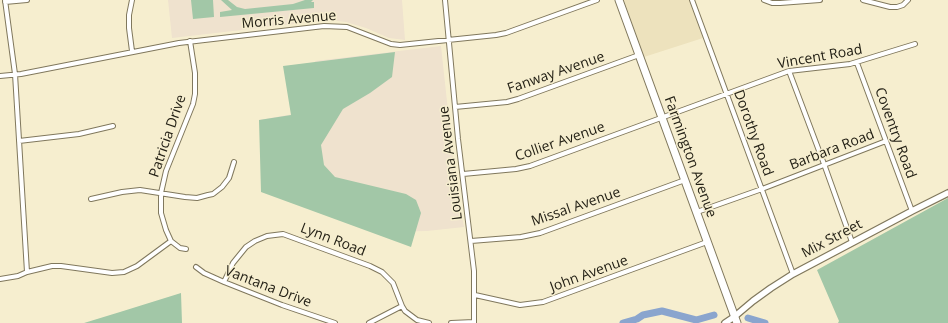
<!DOCTYPE html>
<html>
<head>
<meta charset="utf-8">
<style>
	body { margin:0 }
	canvas { display:block; background:#f6eecf }
</style>
</head>
<body>
<canvas width="948" height="323"></canvas>
<script>
const ctx = document.querySelector('canvas').getContext('2d');
ctx.lineJoin = 'round';
function fill(path, color) { ctx.fillStyle = color; ctx.fill(path, 'evenodd'); }
const toPath = rows => new Path2D(rows.map(r => 'M' + r).join(''));
function stroke(path, color, width, dash) { ctx.strokeStyle = color; ctx.lineWidth = width; ctx.lineCap = dash ? 'butt' : 'round'; ctx.setLineDash(dash || []); ctx.stroke(path); }
function label(font, color, halo, rows, align = 'center') {
  ctx.font = font + ' "Open Sans",sans-serif'; ctx.lineWidth = 3; ctx.setLineDash([]); ctx.textBaseline = 'middle'; ctx.strokeStyle = halo; ctx.fillStyle = color; for (const [text, x, y, turn = 0] of rows) {
    ctx.save(); ctx.translate(x, y); ctx.rotate((+turn || 0) * Math.PI / 180); ctx.textAlign = isNaN(turn) ? turn : align; if (halo) ctx.strokeText(text, 0, 0); ctx.fillText(text, 0, 0); ctx.restore();
  }
}
fill(toPath([
	[624,0,690,0,703,38,644,57]
]), '#ede2bd');
fill(toPath([
	[168,0,402,0,405,40,389,38,366,28,346,22,329,20,172,38],
	[441,46,456,185,464,227,427,231,386,232,259,120,322,109,315,61]
]), '#efe2ce');
fill(toPath([
	[191,0,213,0,214,17,193,19],
	[221,0,228,0,237,7,245,9,293,4,305,0,313,0,311,2,314,2,314,8,220,17,220,12,232,10],
	[395,52,392,77,370,93,343,109,321,145,324,165,335,177,406,194,416,200,421,213,411,247,261,192,259,120,291,115,283,66],
	[948,198,948,323,838,323,839,321,817,270],
	[181,293,182,323,84,323,120,312]
]), '#a2c7a7');
stroke(toPath([
	[748,318,765,323],
	[623,323,637,319,643,315,662,311,696,320,714,315]
]), '#8aa5ce', 7);
const street = toPath([
	[5,0,15,74,27,272],
	[132,0,129,15,129,28,132,51],
	[445,0,458,139,474,271,474,323],
	[692,0,793,274],
	[764,0,772,3,780,3,820,0],
	[863,0,890,7,897,7,903,5,908,0],
	[5,2,27,0],
	[857,63,912,211],
	[789,71,824,164,852,242],
	[0,76,21,74,179,43,324,26,347,27,391,44,400,45,496,35,506,33,597,0],
	[455,107,507,102,518,99,639,55],
	[19,141,79,134,113,126],
	[463,174,516,169,530,166,789,71,850,64,915,44],
	[91,199,122,192,140,190,185,197,197,198,208,195,213,194,222,187,229,178,234,162],
	[697,212,762,189,886,141],
	[471,241,521,237,540,233,685,180],
	[186,249,180,248,171,241,166,230,161,213,161,193,166,171,193,104,195,94,195,73,190,41],
	[196,267,204,273,224,282,282,305,335,323],
	[0,279,18,276,27,272,52,266,61,266,112,273,124,272,137,266,171,241],
	[224,282,233,263,246,247,255,241,267,236,283,234,370,266,382,272,393,283,402,306,405,311,417,320,429,323],
	[475,295,520,305,543,302,707,242],
	[369,323,402,306],
	[451,323,474,322]
]);
const secondary = toPath([
	[725,323,734,317,753,301,771,288,793,274,912,211,948,193]
]);
const highway = toPath([
	[619,0,737,323]
]);
stroke(street, '#80785d', 6);
stroke(secondary, '#80785d', 8);
stroke(highway, '#80785d', 9);
stroke(street, '#fff', 4);
stroke(secondary, '#fff', 5.5);
stroke(highway, '#fff', 7);
label('14px', '#242116', '#f6eecf', [
	["Morris Avenue",289,20,-5],
	["Vincent Road",820,57,-10],
	["Fanway Avenue",556,73,-19],
	["Dorothy Road",753,133,70],
	["Coventry Road",895,133,70],
	["Patricia Drive",168,136,-71],
	["Collier Avenue",560,142,-19],
	["Barbara Road",832,150,-21],
	["Farmington Avenue",690,157,70],
	["Louisiana Avenue",451,163,-97],
	["Missal Avenue",576,207,-19],
	["Mix Street",832,239,-28],
	["Lynn Road",333,240,21],
	["John Avenue",589,274,-20],
	["Vantana Drive",268,287,21]
]);
</script>
</body>
</html>
